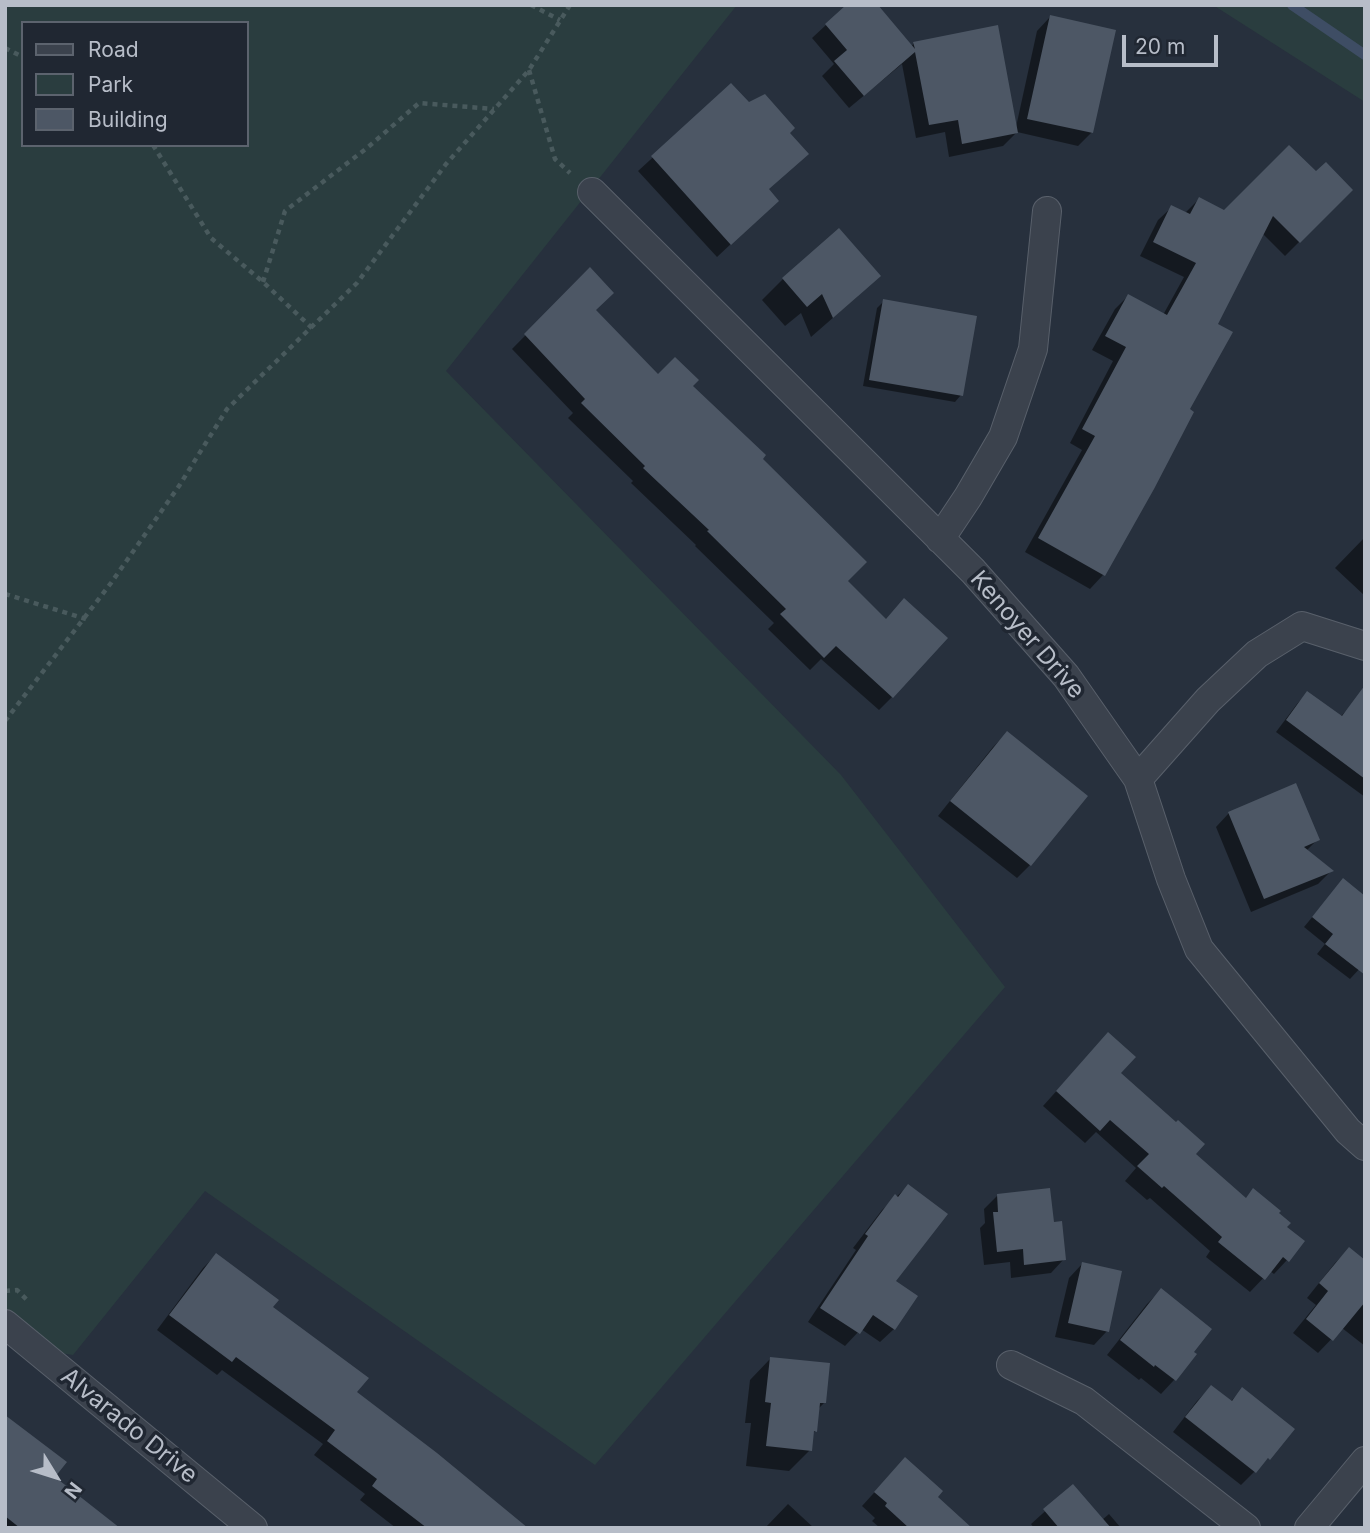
<!DOCTYPE html>
<html>
<head>
<meta charset="utf-8">
<style>
	body { margin:0 }
	#map { position:relative; width:1370px; height:1533px; overflow:hidden; background:#27303d; font-family:Inter,sans-serif }
	canvas { display:block }
	.frame { position:absolute; inset:0; border:7px solid #b7bdc8; pointer-events:none }
	.legend { position:absolute; left:21px; top:21px; width:228px; height:126px; box-sizing:border-box; background:#202732; border:2px solid #5c636e; margin:0; padding:9px 12px; list-style:none; font-size:21px; color:#b7bdc8 }
	.legend li { display:flex; align-items:center; gap:14px; height:35px }
	.legend b { width:35px; border:2px solid #5c636e }
	.north { position:absolute; left:21px; top:1442px; width:70px; height:70px; -webkit-text-stroke:5px #202732; paint-order:stroke; rotate:128deg; font-size:19px; font-weight:700; line-height:28px; text-align:center; color:#b7bdc8 }
	.north::after { content:''; display:block; margin:auto; width:24px; height:32px; background:#b7bdc8; clip-path:polygon(50% 0,100% 100%,50% 72%,0 100%) }
	.scale { position:absolute; left:1122px; top:35px; width:96px; height:32px; box-sizing:border-box; border:4px solid #b7bdc8; border-top:0; padding-left:9px; font-size:21px; line-height:24px; white-space:nowrap; color:#b7bdc8; -webkit-text-stroke:5px #202732; paint-order:stroke }
</style>
</head>
<body>
<div id="map">
<canvas width="1370" height="1533"></canvas>
<div class="frame"></div>
<ul class="legend">
<li><b style="height:9px;background:#3b424d"></b>Road</li>
<li><b style="height:19px;background:#2a3d3f"></b>Park</li>
<li><b style="height:19px;background:#4d5765"></b>Building</li>
</ul>
<div class="north">N</div>
<div class="scale">20 m</div>
</div>
<script>
const ctx = document.querySelector('canvas').getContext('2d');
ctx.lineJoin = 'round';
function fill(path, color) { ctx.fillStyle = color; ctx.fill(path, 'evenodd'); }
const toPath = rows => new Path2D(rows.map(r => 'M' + r).join(''));
function stroke(path, color, width, dash) { ctx.strokeStyle = color; ctx.lineWidth = width; ctx.lineCap = dash ? 'butt' : 'round'; ctx.setLineDash(dash || []); ctx.stroke(path); }
function label(font, color, halo, rows, align = 'center') {
  ctx.font = font + ' Inter,sans-serif'; ctx.lineWidth = 7; ctx.setLineDash([]); ctx.textBaseline = 'middle'; ctx.strokeStyle = halo; ctx.fillStyle = color; for (const [text, x, y, turn = 0] of rows) {
    ctx.save(); ctx.translate(x, y); ctx.rotate((+turn || 0) * Math.PI / 180); ctx.textAlign = isNaN(turn) ? turn : align; if (halo) ctx.strokeText(text, 0, 0); ctx.fillText(text, 0, 0); ctx.restore();
  }
}
fill(toPath([
	[5,5,737,5,446,371,841,775,1005,987,595,1465,205,1191,73,1355,5,1344],
	[23,23,247,23,247,145,23,145],
	[1213,5,1365,5,1365,102]
]), '#2a3d3f');
fill(toPath([
	[1050,17,1092,132,1078,146,1017,132,1003,146,949,157,945,132,916,138,902,64,849,108,822,76,834,64,812,38,826,25,911,47,914,43,1016,127,1037,31],
	[731,86,748,104,788,133,767,190,763,214,717,257,638,171],
	[1351,190,1285,256,1262,233,1216,324,1187,410,1103,575,1090,589,1025,552,1082,450,1070,443,1113,361,1092,350,1115,309,1128,296,1163,315,1184,277,1140,256,1158,220,1172,207,1185,213,1199,199,1225,212],
	[839,230,858,296,811,337,801,313,785,326,762,300,783,279],
	[590,270,594,310,658,377,690,386,760,459,846,581,892,697,879,710,821,659,810,670,768,629,774,623,695,546,696,545,631,483,633,481,568,418,573,413,512,349],
	[884,301,961,395,955,402,863,386,877,308],
	[1365,537,1365,596,1335,568],
	[1307,693,1340,717,1352,705,1365,715,1365,797,1276,732,1297,704],
	[1007,733,1030,865,1017,878,938,816,993,747],
	[1229,813,1318,839,1306,851,1331,871,1318,884,1251,912,1216,827],
	[1343,880,1363,965,1350,979,1317,954,1325,944,1304,927],
	[1095,1048,1194,1154,1245,1199,1277,1213,1285,1227,1287,1260,1274,1274,1270,1271,1250,1292,1206,1257,1210,1251,1150,1198,1147,1200,1125,1181,1136,1168,1096,1132,1085,1143,1043,1106],
	[908,1186,893,1282,894,1329,880,1342,861,1329,845,1346,808,1322,856,1250,853,1248,882,1210],
	[997,1196,1052,1224,1064,1259,1051,1273,1011,1278,1010,1262,984,1265,980,1228,985,1223,984,1209],
	[1349,1249,1365,1262,1365,1346,1342,1328,1318,1353,1293,1333,1316,1305,1307,1298,1335,1263],
	[216,1255,354,1393,525,1528,396,1528,360,1500,365,1494,314,1455,323,1444,222,1370,217,1375,157,1330,203,1268],
	[1082,1264,1107,1331,1094,1345,1055,1337,1069,1278],
	[1161,1290,1192,1353,1194,1355,1174,1380,1161,1394,1141,1378,1139,1380,1107,1355,1147,1304],
	[770,1359,824,1403,818,1409,815,1431,812,1434,810,1450,789,1471,746,1466,751,1423,745,1423,750,1380],
	[1211,1387,1230,1402,1242,1390,1292,1429,1268,1458,1241,1485,1173,1432,1197,1401],
	[5,1417,52,1478,117,1528,5,1528],
	[892,1473,936,1497,948,1528,880,1528,872,1521,875,1518,862,1506],
	[1073,1486,1102,1520,1109,1514,1121,1528,1034,1528,1031,1524],
	[788,1504,814,1528,765,1528]
]), '#0007');
stroke(toPath([
	[1292,5,1365,55]
]), '#3e4d64', 10);
fill(toPath([
	[846,5,878,5,915,49,913,42,998,25,1018,133,962,144,958,120,929,125,915,52,864,96,834,61,847,50,825,24],
	[1050,15,1116,30,1093,133,1027,119],
	[731,83,749,102,765,94,795,128,790,133,809,154,769,189,779,201,731,245,651,156],
	[1289,145,1316,171,1326,162,1353,190,1300,243,1273,216,1218,324,1233,332,1190,409,1194,412,1154,489,1105,576,1038,538,1095,436,1082,429,1126,347,1105,336,1128,294,1167,315,1196,263,1153,242,1171,205,1190,214,1199,197,1224,210],
	[839,228,881,276,833,318,822,294,807,307,782,278],
	[590,267,614,293,596,310,658,374,675,357,699,380,693,386,766,455,763,459,867,562,848,581,886,619,904,598,948,638,893,698,836,646,824,658,780,614,786,609,707,531,709,530,643,468,645,466,581,403,585,399,524,334],
	[883,299,977,316,963,396,869,380],
	[1365,685,1365,779,1286,720,1307,691,1342,716],
	[1007,731,1088,796,1031,866,950,801],
	[1296,783,1320,840,1304,847,1334,871,1264,899,1228,812],
	[1343,878,1365,896,1365,975,1325,944,1333,934,1312,917],
	[1108,1032,1136,1057,1121,1073,1176,1122,1178,1120,1205,1144,1196,1154,1246,1198,1253,1188,1281,1211,1279,1213,1291,1223,1287,1227,1305,1241,1289,1262,1283,1257,1265,1280,1218,1242,1222,1237,1164,1186,1162,1188,1137,1166,1149,1154,1110,1120,1100,1131,1056,1091],
	[908,1184,948,1214,896,1281,918,1296,895,1330,873,1315,860,1334,820,1308,868,1236,865,1234,895,1194,898,1197],
	[1050,1188,1054,1222,1062,1221,1066,1260,1024,1265,1023,1249,997,1252,993,1212,998,1212,997,1194],
	[1349,1247,1365,1260,1365,1302,1333,1341,1306,1319,1328,1291,1319,1283],
	[216,1253,279,1300,273,1307,369,1378,357,1392,437,1453,528,1528,427,1528,372,1486,377,1479,327,1441,335,1430,236,1357,232,1362,169,1315],
	[1082,1262,1122,1271,1109,1332,1068,1323],
	[1161,1288,1212,1329,1194,1352,1197,1354,1176,1381,1155,1365,1154,1367,1120,1340],
	[770,1357,830,1363,826,1403,820,1403,817,1432,814,1431,812,1451,766,1446,771,1403,765,1402],
	[1211,1385,1232,1401,1242,1387,1295,1429,1270,1460,1268,1458,1256,1473,1185,1417],
	[5,1415,67,1462,55,1477,120,1528,20,1528,5,1516],
	[905,1457,943,1491,938,1497,972,1528,909,1528,885,1506,887,1503,874,1492],
	[1073,1484,1111,1528,1059,1528,1043,1509]
]), '#4d5765');
const minor = toPath([
	[592,192,973,571,1066,676,1138,779,1171,879,1199,949,1348,1131,1365,1146],
	[940,539,968,497,1003,437,1033,349,1047,211],
	[1138,779,1208,700,1257,654,1302,626,1365,646],
	[5,1324,253,1528],
	[1011,1365,1084,1401,1246,1528],
	[1309,1528,1365,1461]
]);
stroke(minor, '#59606b', 30);
stroke(toPath([
	[531,5,560,20],
	[5,48,23,57],
	[529,70,555,159,570,173],
	[153,145,211,238,263,282,312,328],
	[263,282,285,211,367,148,419,103,494,109],
	[5,594,86,619],
	[5,721,111,583,179,486,227,409,357,283,446,164,529,70,570,5],
	[5,1291,17,1290,28,1301]
]), '#495a5d', 4.5, [5, 5]);
stroke(minor, '#3b424d', 28);
label('24px', '#b7bdc8', '#202732', [
	["Kenoyer Drive",1027,635,49],
	["Alvarado Drive",129,1426,39]
]);
</script>
</body>
</html>
